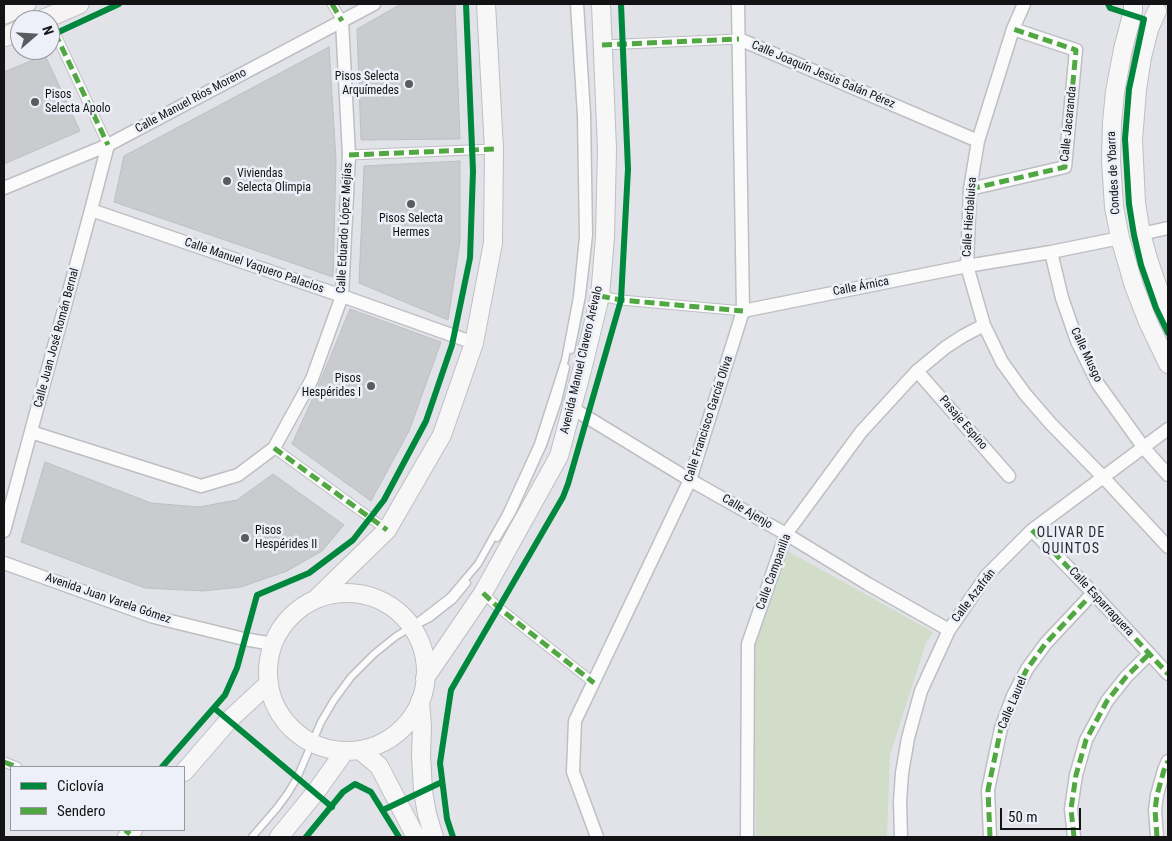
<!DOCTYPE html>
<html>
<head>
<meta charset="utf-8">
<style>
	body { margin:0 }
	#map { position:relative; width:1172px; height:841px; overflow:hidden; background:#e2e3e8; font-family:"Roboto Condensed",sans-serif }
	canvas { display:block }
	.frame { position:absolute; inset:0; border:5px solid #131316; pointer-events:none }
	.legend { position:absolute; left:10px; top:766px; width:175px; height:65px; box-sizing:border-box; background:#edf0f8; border:1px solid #96989e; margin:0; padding:6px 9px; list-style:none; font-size:15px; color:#131316 }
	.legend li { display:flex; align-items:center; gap:10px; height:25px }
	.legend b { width:25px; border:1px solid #96989e }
	.north { position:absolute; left:10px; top:10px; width:50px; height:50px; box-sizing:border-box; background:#edf0f8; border:1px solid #96989e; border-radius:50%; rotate:71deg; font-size:14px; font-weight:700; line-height:20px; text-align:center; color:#131316 }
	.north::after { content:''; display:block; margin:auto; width:18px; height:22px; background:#5b5c60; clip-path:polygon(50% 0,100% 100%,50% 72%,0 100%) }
	.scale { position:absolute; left:1000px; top:808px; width:81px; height:22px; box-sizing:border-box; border:2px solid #131316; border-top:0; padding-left:6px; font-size:15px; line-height:18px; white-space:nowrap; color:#131316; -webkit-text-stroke:4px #edf0f8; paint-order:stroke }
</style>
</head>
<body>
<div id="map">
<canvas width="1172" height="841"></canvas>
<div class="frame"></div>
<ul class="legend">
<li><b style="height:6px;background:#00873e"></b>Ciclovía</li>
<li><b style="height:6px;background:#51a842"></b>Sendero</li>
</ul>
<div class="north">N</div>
<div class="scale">50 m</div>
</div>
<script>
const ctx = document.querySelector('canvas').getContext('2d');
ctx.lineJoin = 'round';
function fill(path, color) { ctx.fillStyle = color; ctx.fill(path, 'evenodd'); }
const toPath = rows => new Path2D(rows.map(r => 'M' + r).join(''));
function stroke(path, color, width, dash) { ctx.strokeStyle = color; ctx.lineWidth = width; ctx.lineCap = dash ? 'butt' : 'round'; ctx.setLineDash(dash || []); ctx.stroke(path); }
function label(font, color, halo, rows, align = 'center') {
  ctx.font = font + ' "Roboto Condensed",sans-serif'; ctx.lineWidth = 5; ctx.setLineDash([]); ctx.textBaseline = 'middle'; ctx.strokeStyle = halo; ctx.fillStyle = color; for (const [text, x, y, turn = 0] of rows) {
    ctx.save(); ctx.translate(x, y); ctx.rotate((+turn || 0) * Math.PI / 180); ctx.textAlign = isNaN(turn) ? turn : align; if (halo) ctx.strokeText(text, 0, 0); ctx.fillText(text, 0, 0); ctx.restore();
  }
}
fill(toPath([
	[786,550,933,632,926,643,890,755,887,837,756,837,754,646]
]), '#d1dcc9');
const building = toPath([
	[401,4,455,4,460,139,361,140,357,29,401,4],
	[329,47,336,160,333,277,114,202,124,156,329,47],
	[45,55,80,131,4,164,4,72,45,55],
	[460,161,460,241,448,320,359,283,364,166,460,161],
	[350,309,441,342,409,431,371,501,292,444,320,382,350,309],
	[45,462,151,503,199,507,237,500,273,474,344,525,322,551,287,571,241,587,203,591,145,588,21,542,45,462]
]);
fill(building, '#cacbcf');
stroke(building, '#bebfc3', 1);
const service = toPath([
	[571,350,582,296,589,235,587,114,580,4],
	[497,538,512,513,543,445,558,401,566,367],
	[422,622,430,618,453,600,467,583],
	[252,837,277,808,288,793,297,778,321,722,334,700,351,677,374,654,395,637,411,627,450,597,478,564,506,514,538,444,565,360,577,297,583,237,581,116,574,4]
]);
const pedestrian = toPath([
	[332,4,342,21],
	[55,33,108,145],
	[602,45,739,39],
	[349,155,494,149],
	[600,296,621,300,743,311],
	[274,448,387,530],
	[483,593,499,608,594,683],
	[4,762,17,767]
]);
const minor = toPath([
	[1024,4,1013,29,978,141,970,189,967,266,984,325,1002,362,1025,394,1051,424,1103,477,1168,547],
	[739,39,978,141],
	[4,188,108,145,374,4],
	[970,189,1065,167,1076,50,1013,29],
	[91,210,342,296,474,343],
	[1141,234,1168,228],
	[1051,252,1062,298,1077,341,1098,384,1144,448,1168,475],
	[743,311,967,266,1051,252,1120,238],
	[917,371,1009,476],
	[572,408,690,480,786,534,868,584,949,630],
	[31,432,201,486,238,475,274,448,312,379,342,296,349,155,342,21],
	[1032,530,1093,593,1168,674],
	[4,531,91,210,108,145],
	[4,563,154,617,244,639,273,644],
	[597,837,573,772,575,721,690,480,743,311,738,4],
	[747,837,748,644,786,534,861,432,917,371,946,347,963,336,984,325],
	[901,837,900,802,902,773,908,738,921,691,949,630,987,575,1032,530,1168,429],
	[990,837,988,790,1001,728,1013,696,1027,669,1046,643,1093,593],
	[1074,837,1071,809,1076,775,1086,740,1107,701,1126,677,1149,654],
	[1157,837,1155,810,1157,795,1164,770,1168,761]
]);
const secondary = toPath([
	[1133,4,1133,11,1123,49,1115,92,1112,122,1111,161,1114,207,1120,238,1134,286,1148,322,1168,364],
	[1157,11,1149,29,1142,57,1137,90,1133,140,1136,203,1141,234,1149,262,1164,305,1168,314],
	'268 672a79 79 0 1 1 158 0a79 79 0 1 1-158 0Z',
	[317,598,387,530,442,435,474,343,493,243,494,149,486,4],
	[425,678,483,593,559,456,582,370,600,296,605,237,607,149,601,4],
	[420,701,422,727,421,755,423,791,427,814,434,837],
	[360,750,379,766,416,837],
	[184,772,229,720,269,683],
	[127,837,133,830],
	[279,837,315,793,345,751]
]);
const primary = toPath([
	[4,14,26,4],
	[42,20,79,4],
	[4,37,20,30]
]);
stroke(service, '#bebfc3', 9);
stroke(pedestrian, '#bebfc3', 11);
stroke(minor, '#bebfc3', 15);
stroke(secondary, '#bebfc3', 20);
stroke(primary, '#c1c1c4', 21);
stroke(service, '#fbfbfc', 6);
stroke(pedestrian, '#fbfbfc', 9);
stroke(minor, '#fbfbfc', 12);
stroke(secondary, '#f8f7f8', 18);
stroke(primary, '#f6f3f5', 19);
stroke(toPath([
	[332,4,342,21],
	[55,33,108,145],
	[602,45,739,39],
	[349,155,494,149],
	[970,189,1065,167,1076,50,1013,29],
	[600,296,621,300,743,311],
	[274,448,387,530],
	[1032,530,1093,593,1168,674],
	[483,593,499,608,594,683],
	[4,762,17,767],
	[125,830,130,834],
	[990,837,988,790,1001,728,1013,696,1027,669,1046,643,1093,593],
	[1074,837,1071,809,1076,775,1086,740,1107,701,1126,677,1149,654],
	[1157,837,1155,810,1157,795,1164,770,1168,761]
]), '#51a842', 5, [10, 5]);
stroke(toPath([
	[1108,4,1110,8,1144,19,1129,89,1125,139,1129,204,1134,235,1141,265,1156,308,1168,333],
	[50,36,119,4],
	[214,708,332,807],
	[162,767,225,695,237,668,257,595,309,573,353,540,384,500,426,421,452,345,470,258,473,171,466,4],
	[383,810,442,782],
	[306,837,343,792,355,784,371,792,399,837],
	[453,837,447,819,440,763,451,690,563,497,568,484,621,300,628,169,621,4]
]), '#00873e', 6);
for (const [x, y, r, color] of [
	[409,84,5,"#5b5c60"],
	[35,102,5,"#5b5c60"],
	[227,181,5,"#5b5c60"],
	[411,204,5,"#5b5c60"],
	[371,386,5,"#5b5c60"],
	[245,538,5,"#5b5c60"]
]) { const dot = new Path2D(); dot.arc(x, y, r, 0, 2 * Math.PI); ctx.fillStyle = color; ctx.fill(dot); stroke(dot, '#edf0f8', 2); }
label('12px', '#131316', '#edf0f8', [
	["Calle Joaquín Jesús Galán Pérez",823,75,23],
	["Calle Manuel Ríos Moreno",191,101,-28],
	["Calle Jacaranda",1069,124,-84],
	["Condes de Ybarra",1114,173,-93],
	["Calle Hierbaluisa",970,217,-86],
	["Calle Eduardo López Mejías",345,228,-87],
	["Calle Manuel Vaquero Palacios",254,266,19],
	["Calle Árnica",861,287,-11],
	["Calle Juan José Román Bernal",57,338,-75],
	["Calle Musgo",1086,355,65],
	["Avenida Manuel Clavero Arévalo",582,360,-77],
	["Calle Francisco García Oliva",709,419,-72],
	["Pasaje Espino",963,423,49],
	["Calle Ajenjo",747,512,30],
	["Calle Campanilla",774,572,-70],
	["Calle Azafrán",974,596,-53],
	["Avenida Juan Varela Gómez",108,599,19],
	["Calle Esparraguera",1101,602,47],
	["Calle Laurel",1013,703,-67]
]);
label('12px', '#131316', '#edf0f8', [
	["Pisos Selecta",399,77,"right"],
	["Arquímedes",399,91,"right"],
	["Pisos",45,95],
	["Selecta Apolo",45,109],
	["Viviendas",237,174],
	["Selecta Olimpia",237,188],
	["Pisos Selecta",411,219,"center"],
	["Hermes",411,233,"center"],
	["Pisos",361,379,"right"],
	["Hespérides I",361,393,"right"],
	["Pisos",255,531],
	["Hespérides II",255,545]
], 'left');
ctx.letterSpacing = '1px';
label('14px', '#2b2d32', '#edf0f8', [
	["OLIVAR DE",1071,533],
	["QUINTOS",1071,549]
]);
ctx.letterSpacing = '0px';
</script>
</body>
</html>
